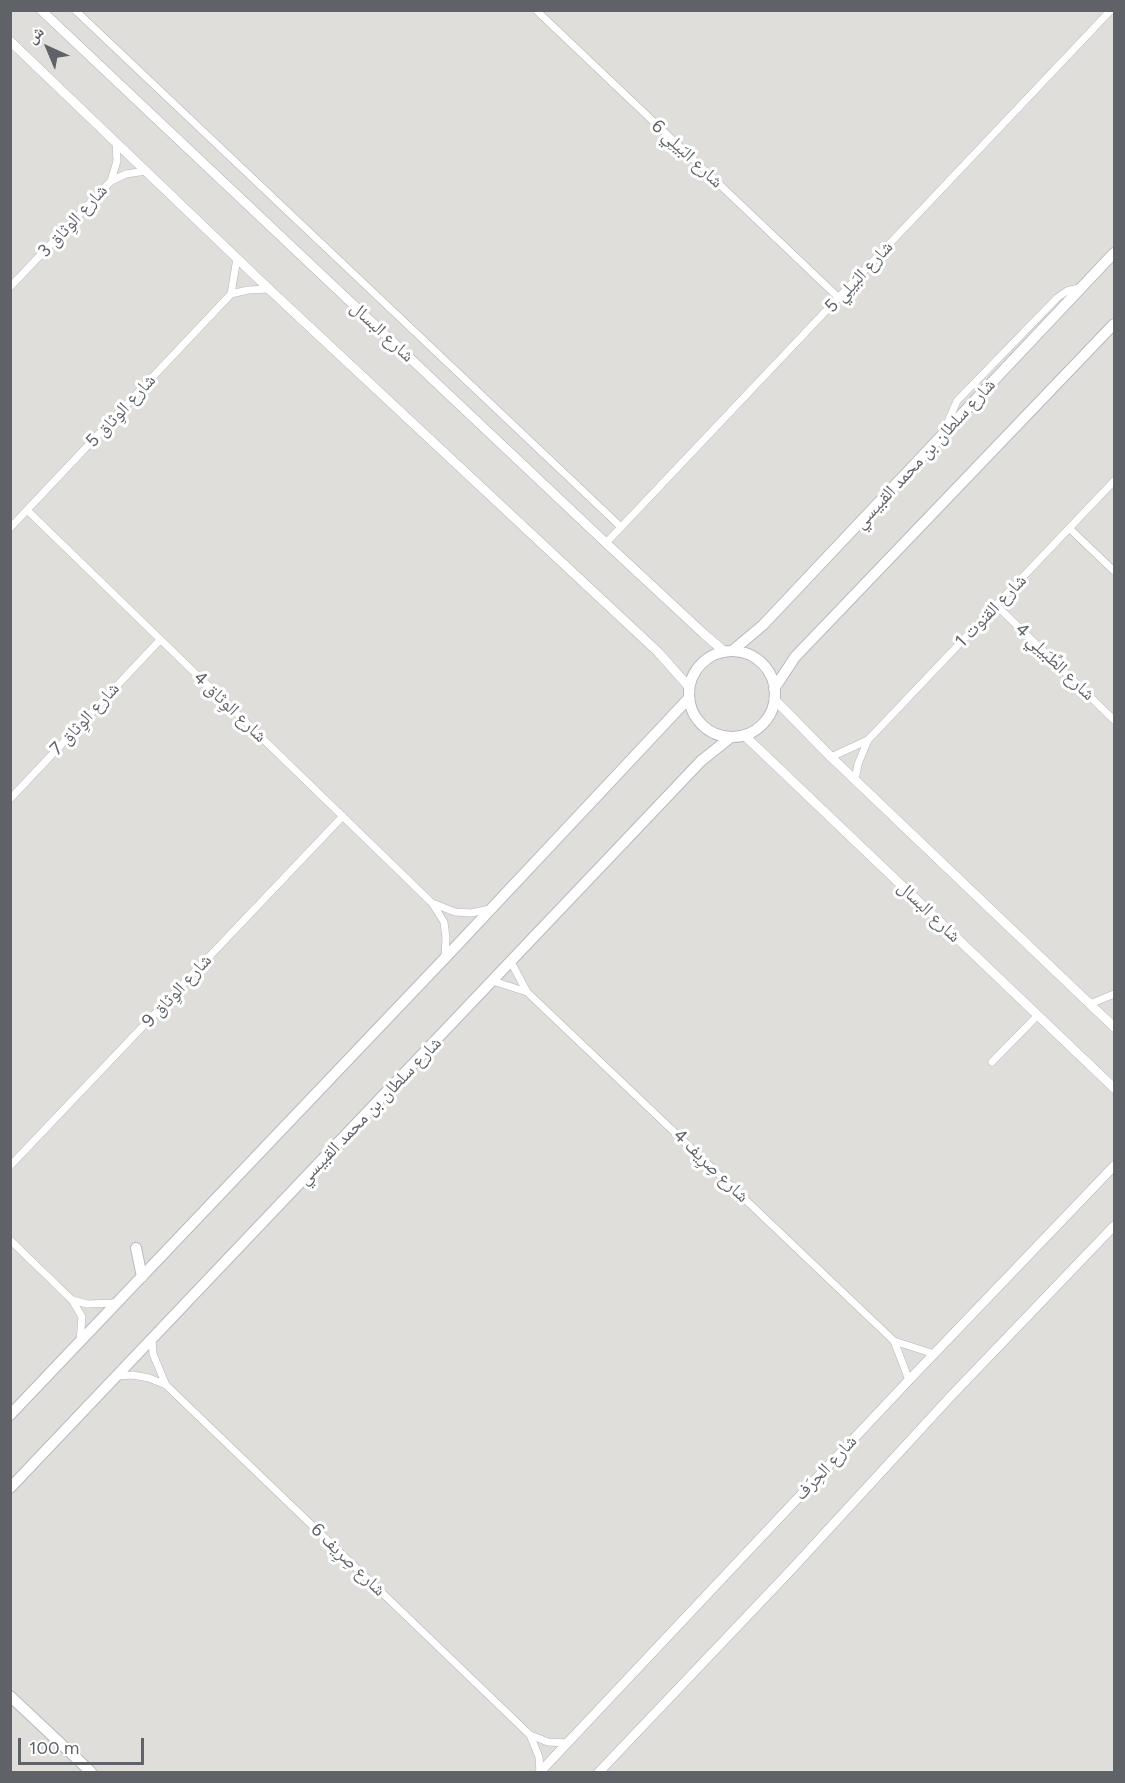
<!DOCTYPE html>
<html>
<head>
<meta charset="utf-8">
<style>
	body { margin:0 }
	#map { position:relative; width:1125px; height:1783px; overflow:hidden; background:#f1efe8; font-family:Figtree,"Noto Naskh Arabic",sans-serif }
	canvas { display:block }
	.frame { position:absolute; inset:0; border:12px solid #5f6368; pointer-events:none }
	.north { position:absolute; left:18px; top:18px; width:60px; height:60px; -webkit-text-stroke:4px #fff; paint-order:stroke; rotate:316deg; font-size:16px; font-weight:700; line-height:24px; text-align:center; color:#5f6368 }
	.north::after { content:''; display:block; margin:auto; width:21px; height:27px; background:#5f6368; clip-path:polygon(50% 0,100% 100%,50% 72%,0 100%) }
	.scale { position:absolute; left:18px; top:1738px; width:126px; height:27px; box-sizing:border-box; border:3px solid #5f6368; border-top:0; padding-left:8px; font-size:18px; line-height:21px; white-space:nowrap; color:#5f6368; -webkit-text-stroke:4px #fff; paint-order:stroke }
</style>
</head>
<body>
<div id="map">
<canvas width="1125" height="1783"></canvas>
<div class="frame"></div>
<div class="north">ش</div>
<div class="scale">100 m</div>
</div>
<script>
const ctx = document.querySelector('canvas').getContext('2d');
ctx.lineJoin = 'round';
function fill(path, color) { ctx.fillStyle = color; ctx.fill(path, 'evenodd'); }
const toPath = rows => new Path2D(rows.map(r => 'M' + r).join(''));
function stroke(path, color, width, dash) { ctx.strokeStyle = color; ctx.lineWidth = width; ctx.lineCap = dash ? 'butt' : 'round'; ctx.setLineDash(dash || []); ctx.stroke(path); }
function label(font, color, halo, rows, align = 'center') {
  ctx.font = font + ' Figtree,"Noto Naskh Arabic",sans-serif'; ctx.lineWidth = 6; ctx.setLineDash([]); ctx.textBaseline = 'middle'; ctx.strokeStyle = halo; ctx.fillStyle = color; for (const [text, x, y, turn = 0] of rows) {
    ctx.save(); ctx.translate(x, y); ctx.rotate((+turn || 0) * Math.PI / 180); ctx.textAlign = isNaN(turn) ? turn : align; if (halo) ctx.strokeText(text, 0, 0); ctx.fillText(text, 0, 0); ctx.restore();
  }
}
fill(toPath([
	[11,11,1114,11,1114,1772,11,1772]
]), '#e0deda');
const minor = toPath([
	[75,10,621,527],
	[536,10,839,298],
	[111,181,117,161,116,142],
	[10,287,111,181,126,174,146,171],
	[231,294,248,290,269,289],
	[946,426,957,401,1057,298,1067,291,1079,288],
	[27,510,432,903,444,922,446,938,445,958],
	[10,528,231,294,237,258],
	[1069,528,1114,571],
	[606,543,1111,10],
	[996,605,1114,720],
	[831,757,868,740],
	[855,780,858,764,868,740,1114,481],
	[10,799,160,640],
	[432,903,455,912,471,913,490,909],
	[511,962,527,992,894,1341,909,1380],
	[493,981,527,992],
	[1090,1004,1114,994],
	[992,1062,1038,1015],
	[10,1166,343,816],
	[10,1240,72,1300,82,1317,80,1341],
	[72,1300,87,1304,117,1303],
	[152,1340,153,1354,166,1385,530,1735,539,1757,540,1772],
	[894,1341,934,1354],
	[117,1376,133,1375,149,1378,166,1385],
	[530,1735,548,1742,568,1743]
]);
const tertiary = toPath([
	[41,10,606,543,704,634,725,652],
	[10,41,269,289,658,652,689,687],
	[774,699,831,757,1114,1027],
	[744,735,1114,1088],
	[540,1772,909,1380,1114,1166],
	[599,1772,791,1570,952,1395,1114,1226]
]);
const secondary = toPath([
	[732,651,763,625,1114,253],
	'689 694a43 43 0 1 1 86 0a43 43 0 1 1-86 0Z',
	[774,689,795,657,1114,324],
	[136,1248,142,1277],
	[10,1415,445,958,689,698],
	[10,1488,701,761,731,737],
	[10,1696,91,1772]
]);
stroke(minor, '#b5b8bc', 8);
stroke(tertiary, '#b5b8bc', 10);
stroke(secondary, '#b6babf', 12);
stroke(minor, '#fff', 7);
stroke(tertiary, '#fff', 9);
stroke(secondary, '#fff', 10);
label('18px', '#5f6368', '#fff', [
	["شارع البَيلِي 6",687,154,43],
	["شارع الوِثاق 3",73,221,-47],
	["شارع البَيلِي 5",859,277,-47],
	["شارع البسال",382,332,43],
	["شارع الوِثاق 5",121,411,-47],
	["شارع سلطان بن محمد القبيسي",925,454,-47],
	["شارع القنوت 1",991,611,-46],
	["شارع الطِّبَيلِي 4",1055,662,44],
	["شارع الوِثاق 4",230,707,44],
	["شارع الوِثاق 7",85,719,-47],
	["شارع البسال",929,912,44],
	["شارع الوِثاق 9",177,991,-47],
	["شارع سلطان بن محمد القبيسي",370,1111,-46],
	["شارع صِرِيف 4",711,1166,44],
	["شارع الحِرَف",826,1468,-47],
	["شارع صِرِيف 6",348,1560,44]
]);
</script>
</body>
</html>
